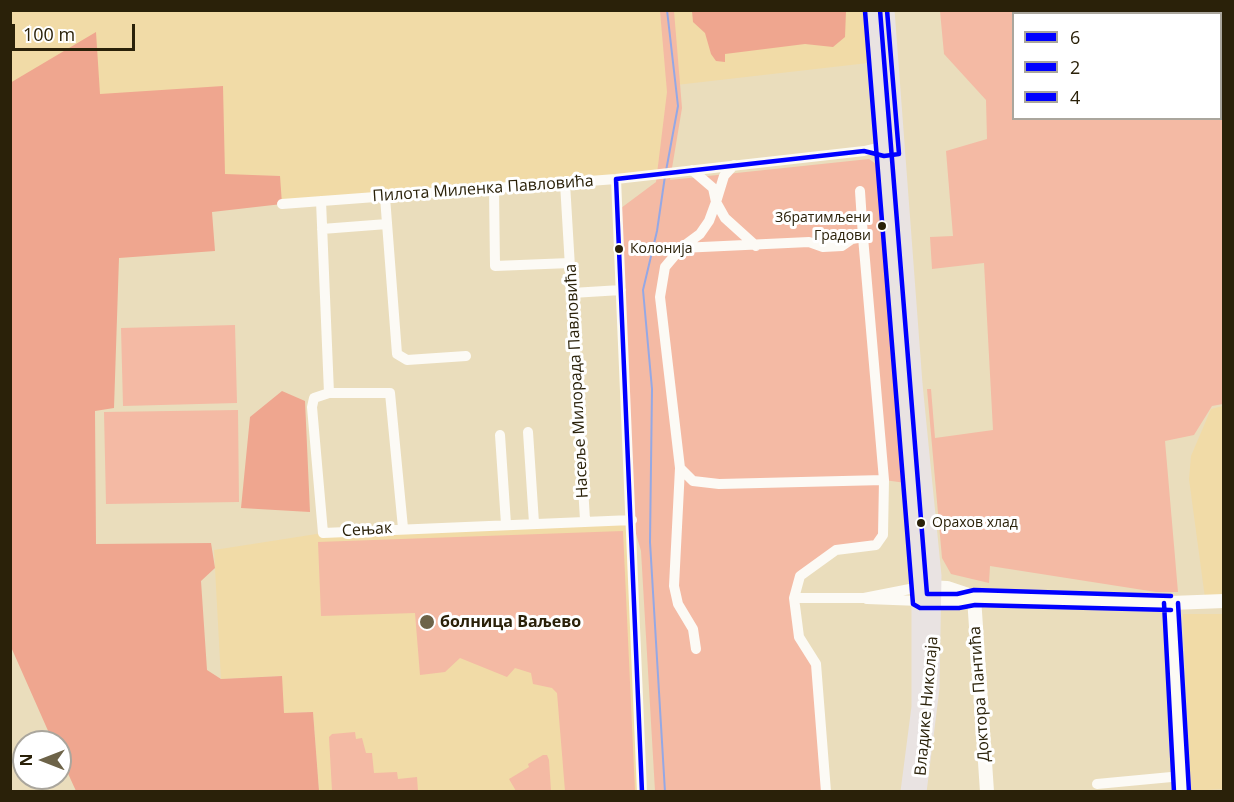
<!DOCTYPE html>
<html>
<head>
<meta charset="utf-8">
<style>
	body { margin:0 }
	#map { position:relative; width:1234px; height:802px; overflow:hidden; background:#eaddbc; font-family:"Open Sans",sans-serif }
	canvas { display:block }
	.frame { position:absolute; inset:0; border:12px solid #2a2109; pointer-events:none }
	.legend { position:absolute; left:1012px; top:12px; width:210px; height:108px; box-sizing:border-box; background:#fff; border:2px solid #aaa69d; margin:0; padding:8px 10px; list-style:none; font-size:18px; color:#2a2109 }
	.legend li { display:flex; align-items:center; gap:12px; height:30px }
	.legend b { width:30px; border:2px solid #aaa69d }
	.north { position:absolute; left:12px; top:730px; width:60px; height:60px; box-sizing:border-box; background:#fff; border:2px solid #aaa69d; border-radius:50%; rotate:270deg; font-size:16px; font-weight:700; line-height:24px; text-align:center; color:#2a2109 }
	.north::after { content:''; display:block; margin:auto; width:21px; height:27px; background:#6d6348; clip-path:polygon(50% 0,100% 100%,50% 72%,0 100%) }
	.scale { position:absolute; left:12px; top:24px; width:123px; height:27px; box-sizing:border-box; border:3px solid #2a2109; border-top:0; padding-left:8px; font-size:18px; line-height:21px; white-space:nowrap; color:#2a2109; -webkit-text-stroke:4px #fff; paint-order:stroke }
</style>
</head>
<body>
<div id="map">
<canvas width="1234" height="802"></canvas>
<div class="frame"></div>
<ul class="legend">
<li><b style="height:8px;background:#00f"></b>6</li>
<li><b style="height:8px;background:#00f"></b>2</li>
<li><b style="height:8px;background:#00f"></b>4</li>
</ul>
<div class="north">N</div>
<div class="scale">100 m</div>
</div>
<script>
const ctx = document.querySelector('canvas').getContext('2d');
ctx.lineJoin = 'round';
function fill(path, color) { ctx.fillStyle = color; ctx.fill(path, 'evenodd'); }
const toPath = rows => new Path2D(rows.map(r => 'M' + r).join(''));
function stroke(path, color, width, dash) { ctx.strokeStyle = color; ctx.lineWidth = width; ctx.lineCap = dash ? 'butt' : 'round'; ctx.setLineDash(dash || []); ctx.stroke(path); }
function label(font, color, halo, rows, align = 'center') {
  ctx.font = font + ' "Open Sans",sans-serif'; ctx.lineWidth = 6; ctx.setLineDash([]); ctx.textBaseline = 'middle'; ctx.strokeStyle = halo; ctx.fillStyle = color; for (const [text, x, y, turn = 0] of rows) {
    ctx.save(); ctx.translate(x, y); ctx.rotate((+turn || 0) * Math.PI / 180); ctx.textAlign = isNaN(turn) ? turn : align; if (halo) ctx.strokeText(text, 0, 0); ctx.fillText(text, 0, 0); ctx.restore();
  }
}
fill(toPath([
	[11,11,872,11,877,62,676,85,666,173,111,217,11,389],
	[1223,406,1223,596,1205,598,1189,479,1191,456,1211,409],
	[632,520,642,791,319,791,313,712,284,713,281,676,221,679,214,550,323,533],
	[1183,614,1223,614,1223,789,1191,791]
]), '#f1dba7');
fill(toPath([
	[660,11,674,11,682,108,670,180,869,159,882,168,906,483,884,480,883,535,876,545,836,550,800,576,799,637,816,664,826,791,655,791,641,551,632,520,617,211,656,182,667,92],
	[940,11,1223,11,1223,404,1212,406,1194,435,1165,441,1178,592,1156,592,990,566,989,583,951,574,942,558,927,389,931,389,935,438,993,430,984,263,932,269,930,237,953,236,946,151,987,139,986,100,944,54],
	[1014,14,1220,14,1220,118,1014,118],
	[235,325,237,403,123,406,121,328],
	[238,410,239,502,106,504,104,412],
	[623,531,635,791,565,791,557,693,552,688,533,684,531,673,515,668,507,677,460,658,445,672,420,675,415,613,321,616,318,542],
	[355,732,356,739,362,738,366,753,372,753,374,773,397,772,398,779,417,777,418,791,332,791,329,737,332,734],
	[543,755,547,755,549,760,551,791,516,791,509,779,529,767,528,764]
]), '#f4baa4');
fill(toPath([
	[692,11,846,11,845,37,833,47,805,44,725,54,725,62,716,61,711,54,705,33,693,22],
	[96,32,100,94,223,86,225,174,280,176,282,204,212,212,215,251,119,258,114,408,95,411,96,544,211,543,215,568,201,581,207,670,221,679,282,676,284,713,313,712,319,791,76,791,60,756,60,742,53,742,11,647,10,83],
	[282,391,305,401,310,512,241,508,250,417]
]), '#efa68f');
stroke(toPath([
	[666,171,678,106,667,10],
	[665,792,650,542,652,389,643,290,657,231,665,176]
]), '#95a8e5', 2);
stroke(toPath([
	[692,170,713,188,716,202,724,176,734,165],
	[616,179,642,792],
	[565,183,585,520],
	[494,188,495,266,570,263],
	[385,197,397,354,407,360,466,356],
	[321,201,329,393],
	[716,202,709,221,700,234,681,248,665,267,660,297,680,468,693,481,719,484,884,480],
	[716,202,725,218,756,246],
	[282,204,616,179,864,151,890,145],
	[322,229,387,224],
	[681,248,809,242,823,247,842,246,852,239,863,237,860,191],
	[572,293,621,290],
	[528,432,534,523],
	[500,435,506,524],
	[680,468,674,586,678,604,693,629,696,649],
	[403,528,390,393,329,393,314,398,312,407,323,533,632,520],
	[794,598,864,598,920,587],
	[867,599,920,601],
	[1097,784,1182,776],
	[826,792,816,664,799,637,794,598,800,576,836,550,876,545,883,535,884,480,863,237]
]), '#fcfaf5', 10);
stroke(toPath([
	[925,587,947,588,974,597,1171,603,1224,601],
	[974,597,987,792],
	[923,601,958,601,974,597],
	[1171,603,1182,792]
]), '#fcfaf5', 14);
stroke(toPath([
	[872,10,919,578,919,707,908,792],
	[887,10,915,384,934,576,932,688,919,792]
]), '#e9e3e2', 15);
stroke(toPath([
	[616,179,642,792],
	[616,179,864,151,884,156,899,154,887,10]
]), '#00f', 4.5);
stroke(toPath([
	[865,11,913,604,920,608,959,608,975,605,1171,610],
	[1164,603,1174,792]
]), '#00f', 4.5);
stroke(toPath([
	[880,10,927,594,957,594,974,590,1171,596],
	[1178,603,1189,792]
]), '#00f', 4.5);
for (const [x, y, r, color] of [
	[882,226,5,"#2a2109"],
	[619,249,5,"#2a2109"],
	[921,523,5,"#2a2109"],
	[427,622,8,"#6d6348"]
]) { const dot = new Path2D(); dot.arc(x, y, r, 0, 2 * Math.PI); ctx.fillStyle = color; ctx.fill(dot); stroke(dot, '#fff', 2); }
label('14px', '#2a2109', '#fff', [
	["Збратимљени",871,218,"right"],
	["Градови",871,236,"right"],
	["Колонија",630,249],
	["Орахов хлад",932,523]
], 'left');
label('16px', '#2a2109', '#fff', [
	["Пилота Миленка Павловића",483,189,-4],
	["Насеље Милорада Павловића",577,381,-93],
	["Сењак",367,530,-4],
	["Доктора Пантића",980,694,-94],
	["Владике Николаја",927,706,-85]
]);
label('bold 16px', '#2a2109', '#fff', [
	["болница Ваљево",440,622]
], 'left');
</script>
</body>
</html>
